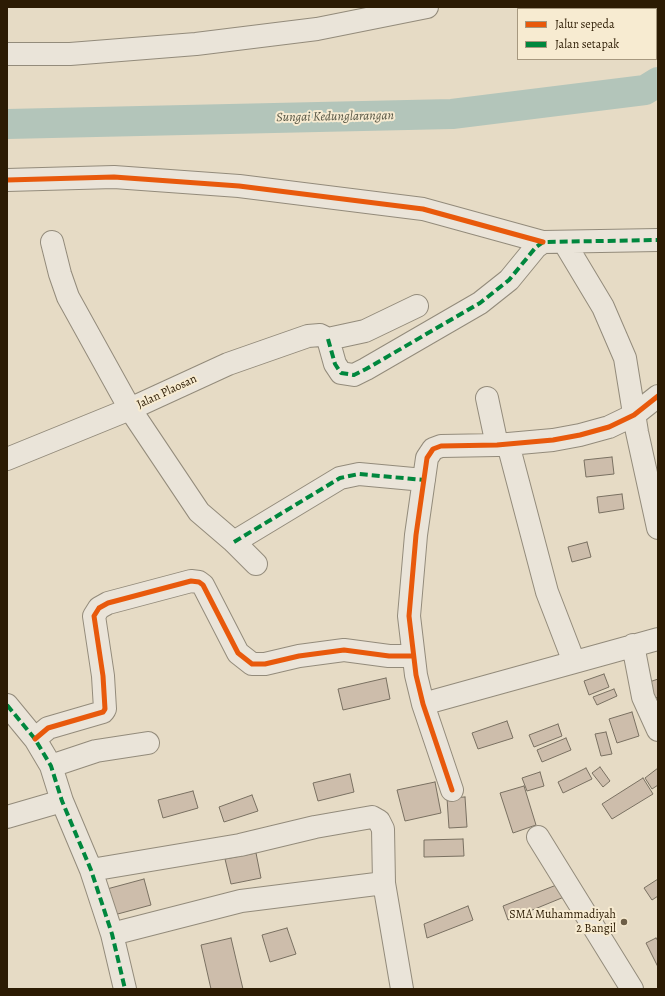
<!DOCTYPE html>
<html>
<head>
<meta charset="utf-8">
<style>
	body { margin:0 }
	#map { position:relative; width:665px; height:996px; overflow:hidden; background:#e6dbc5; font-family:Alegreya,serif }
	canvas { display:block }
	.frame { position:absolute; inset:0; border:8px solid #2c1b03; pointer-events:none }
	.legend { position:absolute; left:517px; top:8px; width:140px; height:52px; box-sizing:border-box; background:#f7ebd1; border:1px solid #a6987f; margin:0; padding:5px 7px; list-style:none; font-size:12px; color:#2c1b03 }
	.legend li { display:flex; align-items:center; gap:8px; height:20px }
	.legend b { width:20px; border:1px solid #a6987f }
</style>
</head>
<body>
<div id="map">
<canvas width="665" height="996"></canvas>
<div class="frame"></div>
<ul class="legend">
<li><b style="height:5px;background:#e8590c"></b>Jalur sepeda</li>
<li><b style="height:5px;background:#00873e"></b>Jalan setapak</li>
</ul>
</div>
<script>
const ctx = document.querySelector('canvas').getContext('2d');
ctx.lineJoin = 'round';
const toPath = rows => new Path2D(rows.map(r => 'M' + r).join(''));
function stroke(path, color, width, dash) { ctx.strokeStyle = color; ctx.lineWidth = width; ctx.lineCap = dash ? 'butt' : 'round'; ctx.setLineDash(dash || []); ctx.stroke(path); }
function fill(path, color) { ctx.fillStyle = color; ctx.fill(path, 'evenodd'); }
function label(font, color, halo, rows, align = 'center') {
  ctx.font = font + ' Alegreya,serif'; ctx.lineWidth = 4; ctx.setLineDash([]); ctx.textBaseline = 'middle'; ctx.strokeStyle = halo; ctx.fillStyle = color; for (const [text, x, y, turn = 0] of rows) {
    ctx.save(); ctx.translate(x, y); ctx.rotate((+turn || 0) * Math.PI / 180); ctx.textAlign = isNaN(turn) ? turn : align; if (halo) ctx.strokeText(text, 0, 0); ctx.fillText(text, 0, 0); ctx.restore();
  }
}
stroke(toPath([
	[7,124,452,114,645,90,658,82]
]), '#b3c5ba', 30);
const building = toPath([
	[612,457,614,474,586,477,584,460,612,457],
	[622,494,624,509,599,513,597,497,622,494],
	[587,542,591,557,572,562,568,547,587,542],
	[604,674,609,687,589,695,584,681,604,674],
	[386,678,390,699,343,710,338,689,386,678],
	[658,679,658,697,647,701,641,685,658,679],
	[614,689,617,696,597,705,593,697,614,689],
	[632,712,639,736,617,743,609,719,632,712],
	[507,721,513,738,478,749,472,733,507,721],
	[558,724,562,736,534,747,529,735,558,724],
	[606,732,612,754,601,756,595,734,606,732],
	[566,738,571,750,542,762,537,750,566,738],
	[600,767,610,781,603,787,592,773,600,767],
	[586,768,592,779,563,793,558,782,586,768],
	[658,768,658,785,652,789,645,778,658,768],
	[540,772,544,786,527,791,522,778,540,772],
	[350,774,354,792,318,801,313,783,350,774],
	[643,778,653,794,612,819,602,804,643,778],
	[435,782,441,813,405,821,397,790,435,782],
	[524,786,536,825,513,833,500,793,524,786],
	[193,791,198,808,163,818,158,800,193,791],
	[252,795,258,811,224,822,219,807,252,795],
	[465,797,467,827,449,828,447,798,465,797],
	[463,839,464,856,424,857,424,840,463,839],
	[256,853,261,878,231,884,225,859,256,853],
	[144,879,151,905,114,915,107,889,144,879],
	[658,879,658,896,652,900,644,888,658,879],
	[559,884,564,897,508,920,503,906,559,884],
	[468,906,473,920,427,938,424,924,468,906],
	[287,928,296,954,270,962,262,935,287,928],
	[231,938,243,989,211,989,201,945,231,938],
	[656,938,658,941,658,967,646,943,656,938]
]);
fill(building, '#cdbdab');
stroke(building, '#797061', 1);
const minor = toPath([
	[7,54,70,54,196,44,317,29,427,7],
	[7,180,114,177,239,186,423,209,543,242],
	[52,242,60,274,68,297,130,409,199,512,234,542,256,564],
	[564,242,603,307,625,358,637,432,658,528],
	[328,339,335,364,341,373,354,375,366,369,480,303,509,280,536,247,543,242,658,240],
	[328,339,365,331,417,306],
	[487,398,497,445],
	[508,444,547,592,574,662],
	[7,459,130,409,228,364,308,336,320,335,328,339],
	[234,542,340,478,359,474,424,480],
	[633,645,643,697,658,730],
	[423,704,658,639],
	[7,705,35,739,51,766,62,801,91,870,112,934,125,989],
	[35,739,48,728,103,712,105,709,103,676,94,616,99,608,108,603,191,581,199,582,203,585,238,653,252,664,265,664,299,656,344,650,389,656,413,656],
	[51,766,96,751,148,743],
	[452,790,423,704,416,675,409,616,416,535,427,458,433,449,441,446,497,445,553,440,580,435,609,427,634,415,658,396],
	[7,817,62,801],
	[538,837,632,989],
	[91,870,240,845,315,827,372,817,379,821,383,829,384,883,402,989],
	[112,934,241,901,384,883]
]);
stroke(minor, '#938b7b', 24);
stroke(minor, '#eae4d9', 22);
stroke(toPath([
	[328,339,335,364,341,373,354,375,366,369,480,303,509,280,536,247,543,242,658,240],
	[234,542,340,478,359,474,424,480],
	[7,705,35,739,51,766,62,801,91,870,112,934,125,989]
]), '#00873e', 4, [8, 4]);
stroke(toPath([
	[7,180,114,177,239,186,423,209,543,242],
	[35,739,48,728,103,712,105,709,103,676,94,616,99,608,108,603,191,581,199,582,203,585,238,653,252,664,265,664,299,656,344,650,389,656,413,656],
	[452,790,423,704,416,675,409,616,416,535,427,458,433,449,441,446,497,445,553,440,580,435,609,427,634,415,658,396]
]), '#e8590c', 5);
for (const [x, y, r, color] of [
	[624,922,4,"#6d5e47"]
]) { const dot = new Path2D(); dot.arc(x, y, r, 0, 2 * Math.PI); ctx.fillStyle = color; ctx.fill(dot); stroke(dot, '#f7ebd1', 1.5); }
label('12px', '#2c1b03', '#f7ebd1', [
	["Jalan Plaosan",167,392,-25]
]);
label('12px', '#2c1b03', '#f7ebd1', [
	["SMA Muhammadiyah",616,915],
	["2 Bangil",616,929]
], 'right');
label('italic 13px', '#545341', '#f7ebd1', [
	["Sungai Kedunglarangan",335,117,-1]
]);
</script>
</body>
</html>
